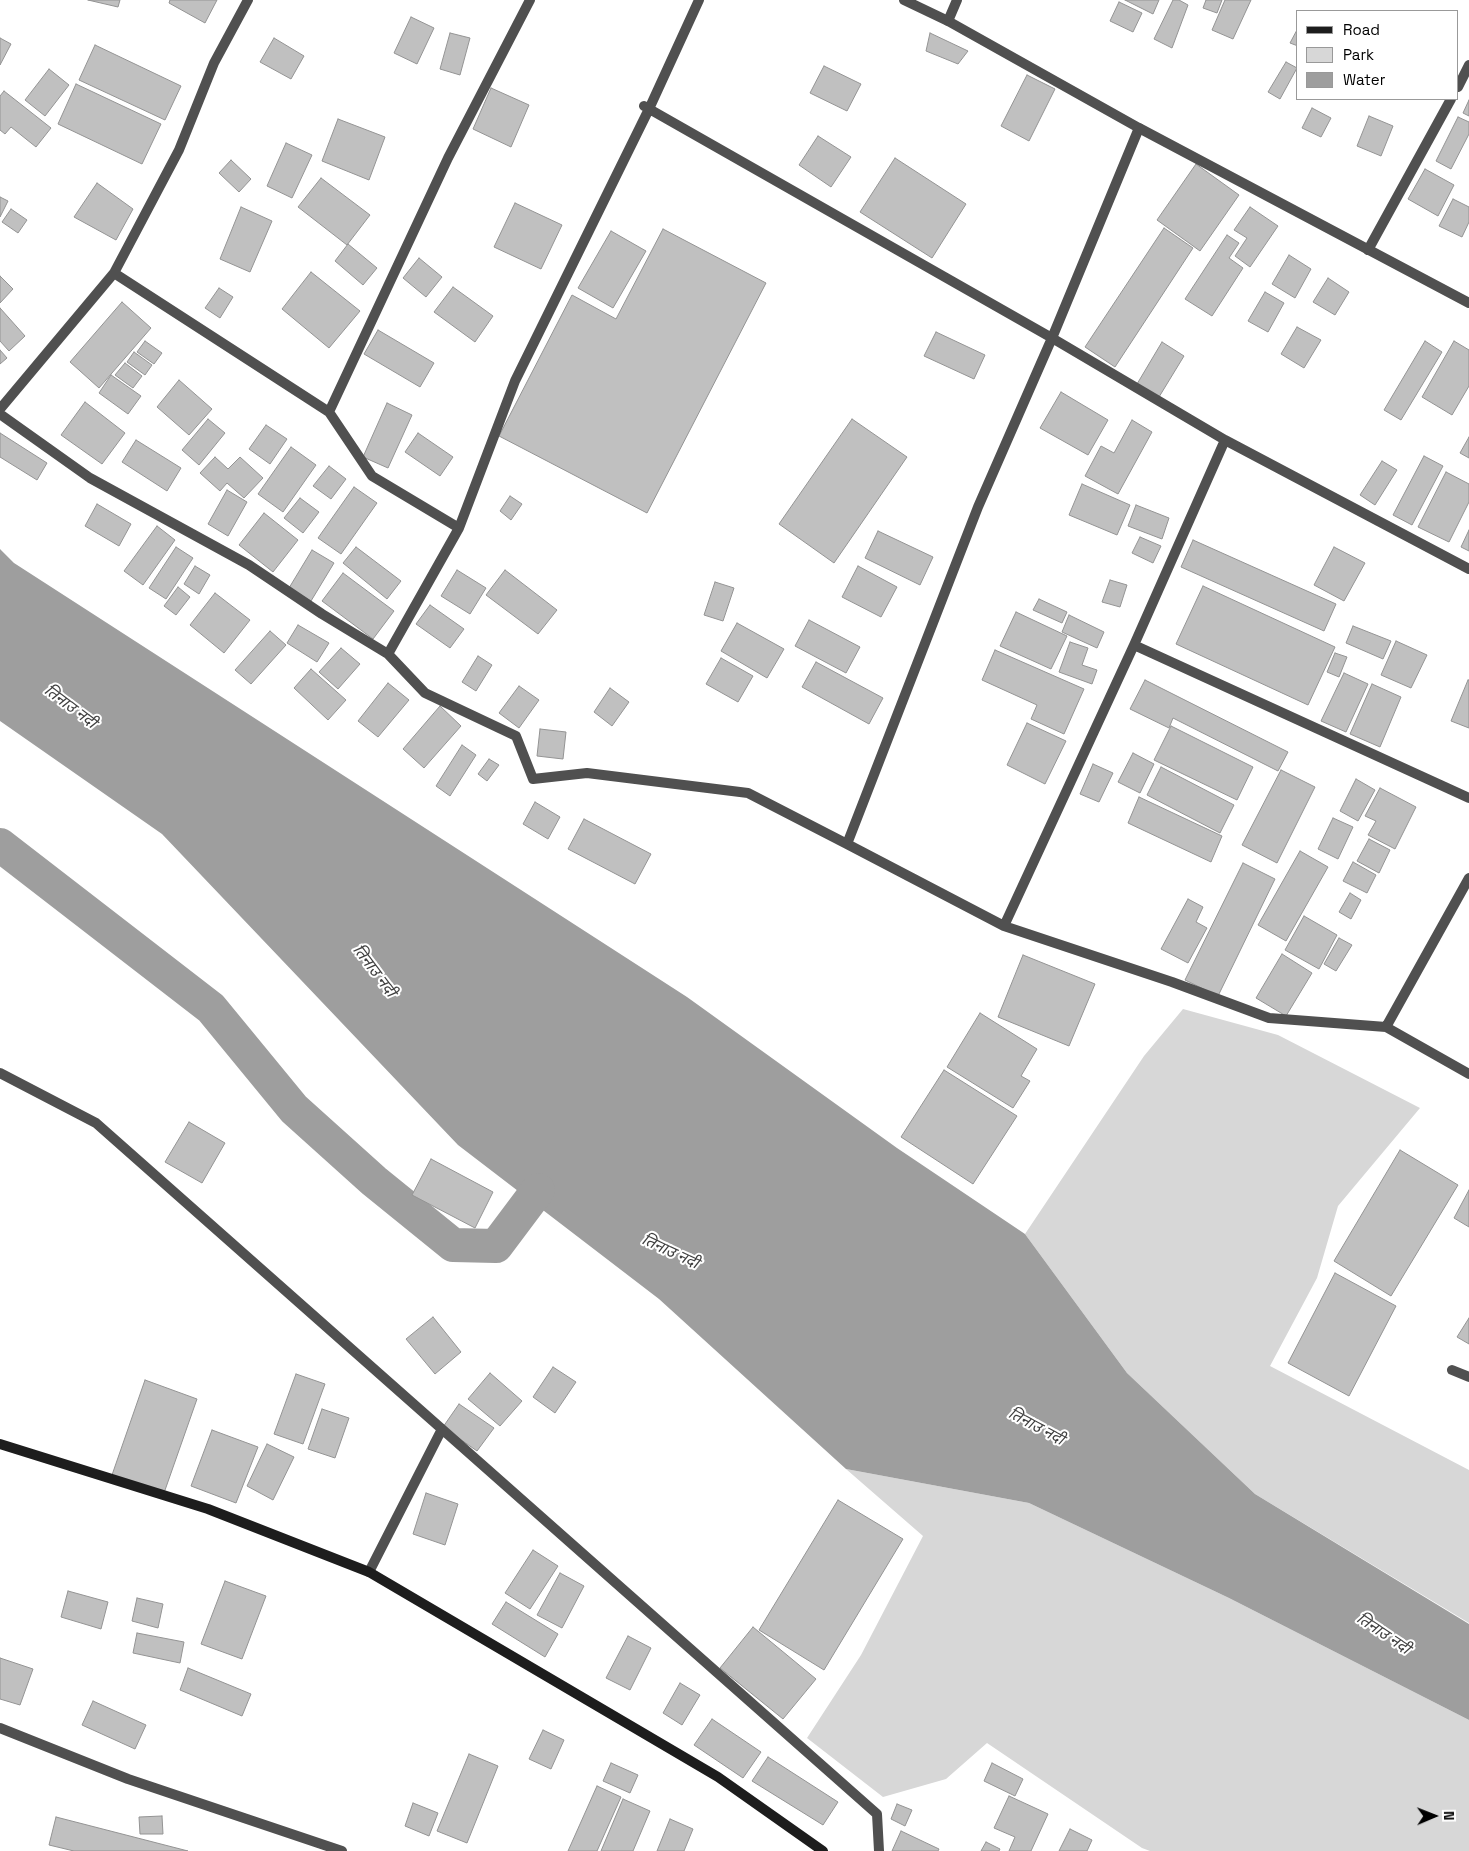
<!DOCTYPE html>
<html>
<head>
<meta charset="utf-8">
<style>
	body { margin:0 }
	#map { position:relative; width:1469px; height:1851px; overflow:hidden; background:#fff; font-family:"Space Grotesk",sans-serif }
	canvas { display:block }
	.legend { position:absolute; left:1296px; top:10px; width:162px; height:90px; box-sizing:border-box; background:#fff; border:1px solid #999; margin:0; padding:6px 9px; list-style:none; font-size:15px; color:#000 }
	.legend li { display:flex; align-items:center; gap:10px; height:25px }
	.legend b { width:25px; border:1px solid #999 }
	.north { position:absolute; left:1409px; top:1791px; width:50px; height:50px; -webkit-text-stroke:4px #fff; paint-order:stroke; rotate:89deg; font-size:14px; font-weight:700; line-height:20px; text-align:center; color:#000 }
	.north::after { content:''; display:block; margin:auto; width:18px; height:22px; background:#000; clip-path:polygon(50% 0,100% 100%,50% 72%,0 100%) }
</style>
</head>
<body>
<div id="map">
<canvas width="1469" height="1851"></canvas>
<ul class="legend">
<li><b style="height:6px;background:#1d1d1d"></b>Road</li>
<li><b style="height:14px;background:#d7d7d7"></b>Park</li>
<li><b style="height:14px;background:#9e9e9e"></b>Water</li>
</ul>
<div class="north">N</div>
</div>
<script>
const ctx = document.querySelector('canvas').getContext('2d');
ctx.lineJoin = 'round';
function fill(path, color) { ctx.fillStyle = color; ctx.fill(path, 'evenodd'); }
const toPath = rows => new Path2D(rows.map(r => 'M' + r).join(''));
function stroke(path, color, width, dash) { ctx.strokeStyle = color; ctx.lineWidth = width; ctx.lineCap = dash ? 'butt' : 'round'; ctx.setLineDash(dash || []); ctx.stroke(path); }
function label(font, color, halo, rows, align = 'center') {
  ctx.font = font + ' "Space Grotesk","Noto Sans Devanagari",sans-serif'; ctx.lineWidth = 4; ctx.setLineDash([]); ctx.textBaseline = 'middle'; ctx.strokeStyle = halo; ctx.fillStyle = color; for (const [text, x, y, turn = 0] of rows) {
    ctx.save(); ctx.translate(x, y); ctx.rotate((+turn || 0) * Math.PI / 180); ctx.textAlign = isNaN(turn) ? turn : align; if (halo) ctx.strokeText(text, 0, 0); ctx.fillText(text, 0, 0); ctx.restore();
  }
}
fill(toPath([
	[1183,1009,1278,1035,1420,1108,1338,1206,1317,1278,1270,1366,1469,1470,1469,1623,1255,1494,1127,1373,1025,1234,1144,1056],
	[846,1469,1029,1503,1229,1598,1469,1720,1469,1851,1150,1851,1142,1848,987,1743,946,1779,883,1797,807,1738,861,1655,923,1536]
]), '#d7d7d7');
fill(toPath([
	[0,549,14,563,687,997,897,1148,1025,1234,1127,1373,1255,1494,1469,1624,1469,1720,1229,1598,1029,1503,846,1469,659,1299,458,1145,162,834,0,721]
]), '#9e9e9e');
stroke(toPath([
	[0,845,211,1008,294,1109,374,1181,453,1245,496,1246,538,1190]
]), '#9e9e9e', 34);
const building = toPath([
	[88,0,120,0,118,7,88,0],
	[170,0,217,0,205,23,169,3,170,0],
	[1125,0,1159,0,1153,14,1125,0],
	[1173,0,1179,0,1188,5,1172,48,1154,39,1173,0],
	[1206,0,1222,0,1217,13,1203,8,1206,0],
	[1225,0,1251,0,1233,39,1212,30,1225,0],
	[1119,2,1142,13,1133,32,1110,21,1119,2],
	[411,17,434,28,417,64,394,53,411,17],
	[1298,28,1298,46,1290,43,1298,28],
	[450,33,470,38,460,75,440,69,450,33],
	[930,33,968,51,958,64,926,51,930,33],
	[0,38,11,44,0,65,0,38],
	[274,38,304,56,291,79,260,62,274,38],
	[95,45,181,86,165,120,79,80,95,45],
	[1286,62,1297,68,1280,99,1268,92,1286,62],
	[824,66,861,84,847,111,810,93,824,66],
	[49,69,69,85,45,116,25,100,49,69],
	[1027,75,1055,89,1029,141,1001,126,1027,75],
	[76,84,161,124,142,164,58,124,76,84],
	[491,88,529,105,511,147,473,129,491,88],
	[4,91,51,128,36,147,11,127,5,134,0,130,0,96,4,91],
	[1469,100,1469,116,1463,113,1469,100],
	[1312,108,1331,118,1321,137,1302,128,1312,108],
	[1369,116,1393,126,1381,156,1357,146,1369,116],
	[1458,117,1469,122,1469,134,1451,169,1436,161,1458,117],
	[338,119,385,137,369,180,322,161,338,119],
	[818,136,851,157,831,187,799,165,818,136],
	[286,143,312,155,292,198,267,186,286,143],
	[895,158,966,204,932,258,860,212,895,158],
	[231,160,251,179,239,192,219,173,231,160],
	[1196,164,1239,195,1200,251,1157,220,1196,164],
	[1425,169,1454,185,1438,216,1408,199,1425,169],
	[321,178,370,215,347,245,298,207,321,178],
	[97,183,133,209,116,240,74,217,97,183],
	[0,197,8,201,0,217,0,197],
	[1453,199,1469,207,1469,222,1462,237,1439,226,1453,199],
	[515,203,562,225,541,269,494,247,515,203],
	[241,207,272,221,250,272,220,259,241,207],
	[1250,207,1278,226,1250,267,1235,256,1247,238,1234,230,1250,207],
	[11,209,27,220,18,233,2,222,11,209],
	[1164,228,1193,248,1115,367,1085,347,1164,228],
	[663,229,766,283,647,513,499,436,572,295,616,319,663,229],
	[611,231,646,251,613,308,578,288,611,231],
	[1227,235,1239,243,1229,258,1243,268,1212,316,1185,299,1227,235],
	[348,244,377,268,363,285,335,261,348,244],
	[1289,255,1311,269,1295,298,1272,284,1289,255],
	[419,258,442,277,426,297,403,278,419,258],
	[311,272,360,311,329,348,282,309,311,272],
	[0,276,13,289,0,303,0,276],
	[1328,278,1349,292,1335,315,1313,302,1328,278],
	[453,287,493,316,475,342,434,312,453,287],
	[219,288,233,297,220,318,205,308,219,288],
	[1265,292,1284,303,1268,332,1248,321,1265,292],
	[122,302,151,328,99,388,70,362,122,302],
	[0,308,25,336,9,351,0,341,0,308],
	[1297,327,1321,340,1304,368,1281,354,1297,327],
	[378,330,434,363,420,387,364,354,378,330],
	[936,332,985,355,974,379,924,356,936,332],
	[145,341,162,353,154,364,137,352,145,341],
	[1425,341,1442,352,1401,420,1384,410,1425,341],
	[1454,341,1469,350,1469,386,1452,415,1422,397,1454,341],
	[1162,342,1184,356,1159,397,1137,384,1162,342],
	[0,350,7,358,0,364,0,350],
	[134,352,152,365,145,375,127,362,134,352],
	[125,363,142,376,133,388,115,375,125,363],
	[111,375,141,396,128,414,99,393,111,375],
	[179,380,212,409,189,435,157,407,179,380],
	[1061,392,1108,420,1088,455,1040,428,1061,392],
	[85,402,125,433,102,464,61,435,85,402],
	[387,403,412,415,388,468,363,457,387,403],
	[208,419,225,433,199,465,182,450,208,419],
	[852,419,907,457,834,563,779,524,852,419],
	[1132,420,1152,432,1118,494,1085,476,1101,446,1114,453,1132,420],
	[266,425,287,439,270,464,249,449,266,425],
	[0,433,47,463,37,480,0,457,0,433],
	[418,433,453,457,440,476,405,452,418,433],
	[1469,437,1469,458,1460,453,1469,437],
	[136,440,181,468,167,491,122,462,136,440],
	[291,447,316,465,283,512,258,494,291,447],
	[1424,456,1443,466,1412,525,1393,515,1424,456],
	[215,457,228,469,240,457,263,478,244,498,227,483,220,491,200,473,215,457],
	[1382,461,1397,470,1375,505,1360,495,1382,461],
	[329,466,346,479,331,499,313,486,329,466],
	[1446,472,1469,484,1469,502,1449,542,1418,527,1446,472],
	[1082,484,1130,505,1117,535,1069,515,1082,484],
	[354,487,377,503,341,554,318,538,354,487],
	[227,490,247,502,228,536,208,524,227,490],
	[510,496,522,504,511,520,500,511,510,496],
	[300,498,319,512,303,533,284,518,300,498],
	[97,504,131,524,119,546,85,526,97,504],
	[1136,505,1169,518,1162,539,1128,526,1136,505],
	[264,513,298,540,273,572,239,545,264,513],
	[157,526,175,540,143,585,124,571,157,526],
	[1469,530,1469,551,1461,547,1469,530],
	[878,531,933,557,920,585,865,558,878,531],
	[1140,537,1161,546,1153,563,1132,553,1140,537],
	[1193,540,1336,604,1324,631,1181,567,1193,540],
	[176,547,193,558,166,599,149,588,176,547],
	[356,547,401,581,387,599,343,563,356,547],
	[1334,547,1365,563,1344,601,1314,585,1334,547],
	[312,550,334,563,311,601,289,588,312,550],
	[195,566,210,575,199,594,184,584,195,566],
	[858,566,897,587,881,617,842,597,858,566],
	[457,570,486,588,470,614,441,596,457,570],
	[505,570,557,610,538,634,486,595,505,570],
	[343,573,394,611,373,639,322,601,343,573],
	[1110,580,1127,585,1120,607,1102,602,1110,580],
	[715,582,734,588,723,621,704,615,715,582],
	[1203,586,1335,647,1308,705,1176,644,1203,586],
	[178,587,190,597,176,615,164,606,178,587],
	[215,593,250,620,224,653,190,625,215,593],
	[1039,599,1067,612,1062,623,1033,610,1039,599],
	[430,605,464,629,450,648,416,624,430,605],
	[1016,612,1067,636,1051,669,1000,646,1016,612],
	[1069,615,1104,632,1097,648,1062,632,1069,615],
	[809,620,860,647,846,673,795,646,809,620],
	[737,623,784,649,767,678,721,651,737,623],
	[298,625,329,643,317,662,287,643,298,625],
	[1353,626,1391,641,1383,659,1346,643,1353,626],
	[270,631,286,645,251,684,235,670,270,631],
	[1396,641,1427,655,1411,688,1381,675,1396,641],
	[1070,642,1088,648,1082,665,1097,670,1092,684,1059,672,1070,642],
	[341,648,360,664,338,689,319,672,341,648],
	[995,650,1084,689,1064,734,1031,719,1037,705,982,680,995,650],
	[1335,653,1347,657,1339,677,1327,672,1335,653],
	[478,656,492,665,476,691,462,682,478,656],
	[721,658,753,676,738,702,706,684,721,658],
	[816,662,883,698,869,724,802,687,816,662],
	[311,669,346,700,328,720,294,688,311,669],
	[1344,673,1368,684,1346,732,1321,721,1344,673],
	[1145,680,1288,752,1278,771,1173,718,1169,728,1130,709,1145,680],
	[1468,680,1469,680,1469,728,1451,721,1468,680],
	[388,683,409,700,378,737,358,721,388,683],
	[1372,684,1401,697,1380,747,1350,734,1372,684],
	[519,686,539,700,519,728,499,713,519,686],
	[610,688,629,702,612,726,594,712,610,688],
	[440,706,461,726,424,768,403,749,440,706],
	[1027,723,1066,741,1045,784,1007,765,1027,723],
	[1171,726,1253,767,1237,800,1154,760,1171,726],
	[540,729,566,732,563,759,537,756,540,729],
	[462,745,476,755,450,796,436,786,462,745],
	[1133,753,1154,764,1140,793,1118,782,1133,753],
	[489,759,499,765,487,781,478,774,489,759],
	[1093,764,1113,773,1099,802,1080,794,1093,764],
	[1161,767,1234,805,1220,833,1147,795,1161,767],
	[1281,770,1315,787,1277,863,1242,845,1281,770],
	[1356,779,1375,790,1358,821,1340,811,1356,779],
	[1380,788,1416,807,1395,849,1368,835,1376,821,1365,816,1380,788],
	[1139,797,1222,836,1211,862,1128,823,1139,797],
	[535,802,560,817,548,839,523,824,535,802],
	[1333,818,1353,827,1338,859,1318,849,1333,818],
	[584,819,651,854,635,884,568,849,584,819],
	[1369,839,1390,850,1379,873,1357,861,1369,839],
	[1300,851,1328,867,1286,941,1258,925,1300,851],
	[1353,862,1376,875,1367,893,1343,881,1353,862],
	[1243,863,1275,879,1218,996,1185,980,1243,863],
	[1350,893,1361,900,1351,919,1339,912,1350,893],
	[1188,899,1203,907,1196,922,1207,928,1188,963,1161,949,1188,899],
	[1304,916,1337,935,1319,969,1285,950,1304,916],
	[1339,938,1352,945,1336,971,1324,964,1339,938],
	[1282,954,1312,973,1286,1016,1256,998,1282,954],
	[1023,955,1095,984,1069,1046,998,1017,1023,955],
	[980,1013,1037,1049,1021,1076,1030,1081,1013,1108,947,1067,980,1013],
	[944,1070,1017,1116,973,1184,901,1137,944,1070],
	[189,1122,225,1143,202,1183,165,1162,189,1122],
	[1400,1150,1458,1185,1391,1296,1334,1261,1400,1150],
	[431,1159,493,1192,475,1228,412,1195,431,1159],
	[1469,1190,1469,1227,1454,1218,1469,1190],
	[1335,1273,1396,1306,1349,1396,1288,1363,1335,1273],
	[433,1317,461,1352,435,1374,406,1339,433,1317],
	[1469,1318,1469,1344,1457,1337,1469,1318],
	[553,1367,576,1382,555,1413,533,1397,553,1367],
	[490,1373,522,1401,500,1426,468,1399,490,1373],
	[296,1374,325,1384,303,1444,274,1434,296,1374],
	[145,1380,197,1399,164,1493,112,1475,145,1380],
	[459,1404,494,1428,477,1451,443,1427,459,1404],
	[322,1409,349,1418,335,1458,308,1449,322,1409],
	[212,1430,258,1447,236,1503,191,1486,212,1430],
	[267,1444,294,1457,273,1500,247,1486,267,1444],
	[426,1493,458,1504,445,1545,413,1534,426,1493],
	[838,1500,903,1539,824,1670,759,1630,838,1500],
	[533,1550,558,1566,530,1609,505,1593,533,1550],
	[560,1573,584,1586,562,1628,537,1615,560,1573],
	[225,1581,266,1596,242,1659,201,1644,225,1581],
	[68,1591,108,1602,101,1629,61,1617,68,1591],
	[137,1598,163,1604,158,1628,132,1621,137,1598],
	[506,1602,558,1634,545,1657,492,1624,506,1602],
	[753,1627,816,1679,783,1719,720,1668,753,1627],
	[137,1633,184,1642,180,1663,133,1653,137,1633],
	[628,1636,651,1648,630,1690,606,1678,628,1636],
	[0,1658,33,1669,20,1705,0,1699,0,1658],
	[188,1668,251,1694,242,1716,180,1690,188,1668],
	[680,1683,700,1695,682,1725,663,1713,680,1683],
	[93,1701,146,1725,135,1749,82,1725,93,1701],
	[712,1719,761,1752,743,1778,694,1745,712,1719],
	[543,1730,564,1740,551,1769,529,1759,543,1730],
	[469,1754,498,1766,467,1843,437,1831,469,1754],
	[768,1757,838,1802,823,1825,752,1781,768,1757],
	[611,1763,638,1775,630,1793,603,1781,611,1763],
	[992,1763,1023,1779,1015,1796,984,1781,992,1763],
	[597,1786,621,1797,597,1851,568,1851,597,1786],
	[1009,1796,1048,1814,1031,1851,1009,1851,1015,1837,994,1828,1009,1796],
	[623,1799,650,1811,633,1851,601,1851,623,1799],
	[413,1803,438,1813,429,1836,405,1826,413,1803],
	[897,1804,912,1810,905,1826,891,1819,897,1804],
	[162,1816,163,1834,140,1834,139,1817,162,1816],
	[56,1817,188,1851,74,1851,49,1845,56,1817],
	[670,1819,693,1829,684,1851,657,1851,670,1819],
	[1070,1829,1092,1840,1087,1851,1059,1851,1070,1829],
	[901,1831,939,1849,938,1851,892,1851,901,1831],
	[986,1842,1000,1849,999,1851,981,1851,986,1842]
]);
fill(building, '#c0c0c0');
stroke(building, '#949494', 1);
stroke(toPath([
	[1452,1370,1469,1377]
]), '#505050', 10);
stroke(toPath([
	[948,21,957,0],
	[1458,87,1469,65],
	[644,106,1052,338,1225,440,1469,569],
	[1139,128,1052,338,978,507,847,844,1004,926,1172,982,1269,1018,1386,1027,1469,1074],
	[1368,250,1451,99],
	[114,273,329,412,372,476,459,528],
	[0,409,114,273,179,150,214,63,248,0],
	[329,412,448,158,530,0],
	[0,414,90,478,249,565,322,614,388,654,425,693,516,736,533,779,587,773,748,793,847,844],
	[1134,645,1469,798],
	[388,654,459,528,515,381,649,109,699,0],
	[1004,926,1134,645,1225,440],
	[1386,1027,1469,878],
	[0,1073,96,1123,877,1814,879,1851],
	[369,1572,442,1429],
	[0,1728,128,1779,342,1851]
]), '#505050', 10);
stroke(toPath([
	[904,0,948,21,1139,128,1469,303]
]), '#505050', 10);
stroke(toPath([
	[0,1444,208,1509,369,1572,718,1777,823,1851]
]), '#1d1d1d', 10);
label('italic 16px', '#3f3f3f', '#fff', [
	["तिनाउ नदी",70,707,37],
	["तिनाउ नदी",374,971,53],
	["तिनाउ नदी",670,1252,25],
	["तिनाउ नदी",1036,1427,28],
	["तिनाउ नदी",1383,1634,34]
]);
</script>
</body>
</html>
